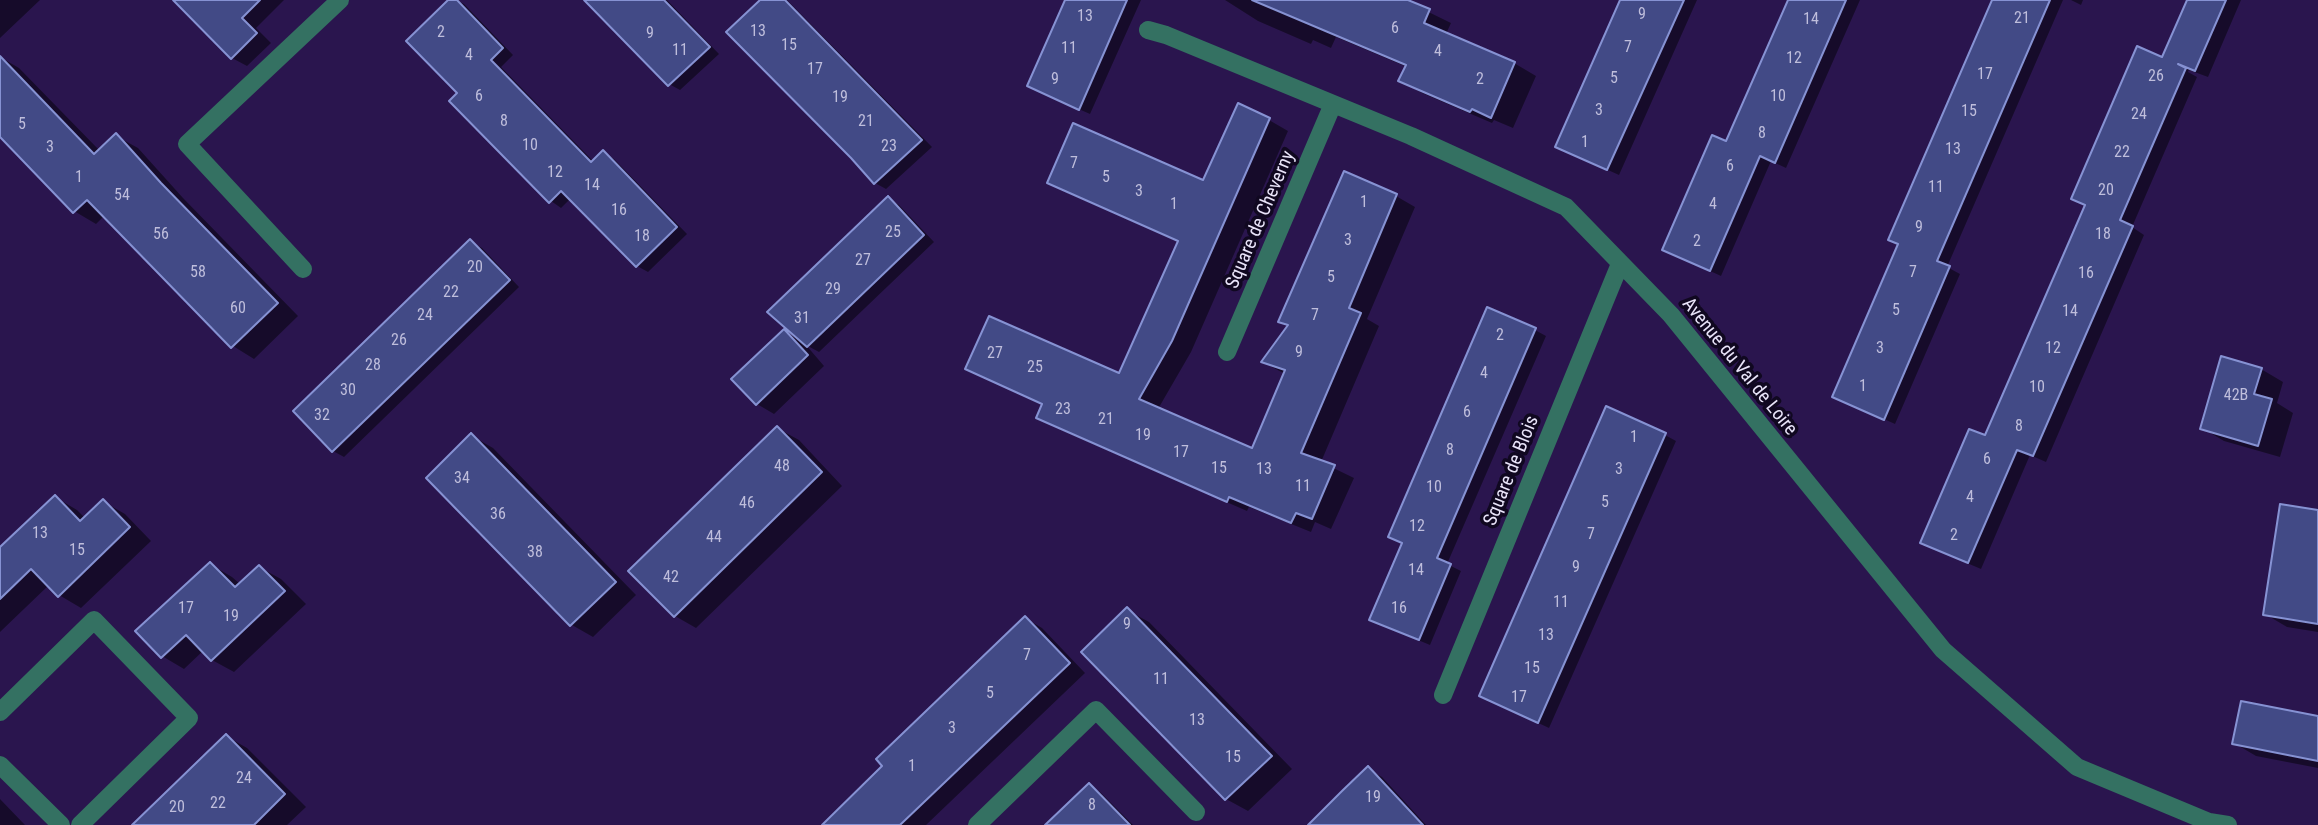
<!DOCTYPE html>
<html>
<head>
<meta charset="utf-8">
<style>
	body { margin:0 }
	canvas { display:block; background:#2a154e }
</style>
</head>
<body>
<canvas width="2318" height="825"></canvas>
<script>
const ctx = document.querySelector('canvas').getContext('2d');
ctx.lineJoin = 'round';
function fill(path, color) { ctx.fillStyle = color; ctx.fill(path, 'evenodd'); }
const toPath = rows => new Path2D(rows.map(r => 'M' + r).join(''));
function stroke(path, color, width, dash) { ctx.strokeStyle = color; ctx.lineWidth = width; ctx.lineCap = dash ? 'butt' : 'round'; ctx.setLineDash(dash || []); ctx.stroke(path); }
function label(font, color, halo, rows, align = 'center') {
  ctx.font = font + ' "Roboto Condensed",sans-serif'; ctx.lineWidth = 7; ctx.setLineDash([]); ctx.textBaseline = 'middle'; ctx.strokeStyle = halo; ctx.fillStyle = color; for (const [text, x, y, turn = 0] of rows) {
    ctx.save(); ctx.translate(x, y); ctx.rotate((+turn || 0) * Math.PI / 180); ctx.textAlign = isNaN(turn) ? turn : align; if (halo) ctx.strokeText(text, 0, 0); ctx.fillText(text, 0, 0); ctx.restore();
  }
}
fill(toPath([
	[0,0,40,0,0,38],
	[175,0,284,0,256,28,271,43,247,66,232,58],
	[450,0,456,0,464,4,513,55,501,67,594,162,603,153,614,159,687,234,648,272,637,266,571,198,561,208,551,201,460,93],
	[586,0,667,0,719,54,680,90,669,84],
	[763,0,787,0,932,147,886,189,875,183],
	[1067,0,1141,0,1090,114,1040,92],
	[1225,0,1404,0,1451,23,1446,34,1514,63,1536,76,1513,128,1494,120,1492,123,1422,93,1401,81,1407,67,1336,37,1331,48,1313,40,1311,44,1258,21],
	[1622,0,1697,0,1619,175,1568,152],
	[1790,0,1860,0,1786,168,1771,161,1721,276,1675,255],
	[1994,0,2063,0,1947,267,1960,274,1895,424,1846,402,1900,244],
	[2071,0,2083,0,2081,5],
	[2188,0,2241,0,2208,77,2189,70,2188,72,2197,77,2132,227,2144,235,2046,462,2030,455,1981,569,1934,549,1986,438,2086,206,2073,198,2163,60],
	[0,57,19,68,100,151,116,136,138,148,183,198,298,316,254,359,233,346,105,215,96,224,74,211,0,135],
	[1269,120,1288,131,1191,352,1158,409,1253,450,1285,374,1263,362,1289,326,1281,322,1396,196,1415,207,1367,319,1379,326,1321,462,1354,478,1331,529,1315,522,1311,532,1249,507,1247,511,1057,428,1038,417,1044,405,967,368,1120,375,1179,242,1068,193,1049,182,1204,183],
	[888,198,899,205,934,242,819,352,806,345,824,366,774,414,757,404,785,331,796,338],
	[471,242,482,248,519,287,344,457,333,451,295,412],
	[1535,330,1546,336,1447,564,1461,571,1430,645,1382,625],
	[2261,369,2283,382,2277,403,2293,413,2280,457,2224,441,2202,428],
	[777,428,799,440,842,486,696,628,675,616],
	[1665,435,1676,441,1549,728,1481,696],
	[472,436,493,448,636,595,593,637,572,625,428,478],
	[55,497,77,510,86,519,104,502,125,514,151,541,81,608,59,595,49,585,0,632,0,550],
	[2318,512,2318,632,2287,627,2265,614],
	[210,564,232,577,240,584,259,567,281,579,306,604,234,672,212,660,203,651,184,669,162,656],
	[1127,610,1149,622,1292,769,1248,811,1226,799],
	[1025,618,1042,628,1085,673,926,825,825,825,885,766],
	[2318,718,2318,768,2256,756,2234,743],
	[226,736,247,748,306,807,287,825,134,825],
	[1368,769,1382,777,1426,825,1310,825],
	[1089,786,1100,792,1133,825,1048,825],
	[0,799,25,825,0,825]
]), '#0007');
const building = toPath([
	[173,0,260,0,242,18,257,33,231,59,173,0],
	[448,0,457,0,503,48,491,60,591,162,603,150,677,227,636,267,561,191,549,203,449,101,457,93,406,41,448,0],
	[584,0,664,0,710,47,668,86,584,0],
	[760,0,785,0,922,140,874,184,851,158,726,32,760,0],
	[1065,0,1127,0,1079,110,1027,86,1065,0],
	[1252,0,1408,0,1430,9,1424,23,1515,62,1491,118,1472,109,1470,112,1398,81,1406,65,1252,0],
	[1620,0,1684,0,1607,170,1555,147,1620,0],
	[1788,0,1846,0,1775,163,1760,156,1710,271,1662,250,1712,135,1726,141,1788,0],
	[1992,0,2050,0,1937,261,1950,266,1884,420,1832,397,1898,244,1888,240,1992,0],
	[2187,0,2226,0,2195,71,2178,64,2186,68,2120,220,2133,226,2033,456,2017,450,1968,563,1920,543,1969,429,1985,435,2085,205,2071,199,2137,46,2162,57,2187,0],
	[0,56,94,154,116,133,161,183,278,303,231,348,87,200,73,213,0,137,0,56],
	[1238,103,1270,118,1172,341,1139,399,1252,448,1285,370,1261,362,1288,325,1278,322,1344,171,1397,194,1349,308,1361,313,1301,453,1335,465,1312,519,1296,513,1291,523,1229,497,1227,502,1036,418,1042,404,965,369,989,316,1119,373,1178,241,1047,183,1073,123,1203,180,1238,103],
	[888,196,924,235,807,347,767,312,888,196],
	[470,239,510,280,332,452,293,411,470,239],
	[1487,307,1536,328,1437,558,1451,564,1419,640,1369,620,1402,543,1388,537,1487,307],
	[784,329,808,355,756,405,731,379,784,329],
	[2221,356,2262,368,2254,394,2272,399,2258,446,2200,429,2221,356],
	[1606,406,1666,433,1538,723,1479,696,1606,406],
	[777,426,822,472,674,617,628,571,777,426],
	[471,433,616,582,570,626,426,478,471,433],
	[55,495,80,521,103,499,130,527,58,597,31,569,0,599,0,547,55,495],
	[2280,504,2318,510,2318,624,2263,615,2280,504],
	[210,562,235,587,259,565,285,591,211,661,186,635,161,658,135,631,210,562],
	[1127,607,1272,756,1225,800,1081,652,1127,607],
	[1025,616,1070,663,900,825,822,825,882,766,876,759,1025,616],
	[2241,701,2318,716,2318,761,2232,744,2241,701],
	[226,734,285,794,254,825,132,825,226,734],
	[1368,766,1423,825,1308,825,1342,791,1368,766],
	[1089,783,1130,825,1045,825,1089,783]
]);
fill(building, '#424a86');
stroke(building, '#8692d3', 2);
stroke(toPath([
	[1148,30,1166,35,1411,136,1566,207,1671,315,1943,650,2077,767,2209,822,2228,825],
	[303,269,187,144,340,0],
	[1227,352,1333,104],
	[1443,695,1620,264],
	[0,712,94,620,189,718,80,825],
	[0,765,61,825],
	[977,825,1096,710,1196,812]
]), '#347162', 18);
label('16px', '#bfbedc', null, [
	["9",1642,15],
	["13",1085,17],
	["21",2022,19],
	["14",1811,20],
	["6",1395,29],
	["13",758,32],
	["2",441,33],
	["9",650,34],
	["15",789,46],
	["7",1628,48],
	["11",1069,49],
	["11",680,51],
	["4",1438,52],
	["4",469,56],
	["12",1794,59],
	["17",815,70],
	["17",1985,75],
	["26",2156,77],
	["5",1614,79],
	["9",1055,80],
	["2",1480,80],
	["6",479,97],
	["10",1778,97],
	["19",840,98],
	["3",1599,111],
	["15",1969,112],
	["24",2139,115],
	["8",504,122],
	["21",866,122],
	["5",22,125],
	["8",1762,134],
	["1",1585,143],
	["10",530,146],
	["23",889,147],
	["3",50,148],
	["13",1953,150],
	["22",2122,153],
	["7",1074,164],
	["6",1730,167],
	["12",555,173],
	["1",79,178],
	["5",1106,178],
	["14",592,186],
	["11",1936,188],
	["20",2106,191],
	["3",1139,192],
	["54",122,196],
	["1",1364,203],
	["1",1174,205],
	["4",1713,205],
	["16",619,211],
	["9",1919,228],
	["25",893,233],
	["56",161,235],
	["18",2103,235],
	["18",642,237],
	["3",1348,241],
	["2",1697,242],
	["27",863,261],
	["20",475,268],
	["58",198,273],
	["7",1913,273],
	["16",2086,274],
	["5",1331,278],
	["29",833,290],
	["22",451,293],
	["60",238,309],
	["5",1896,311],
	["14",2070,312],
	["24",425,316],
	["7",1315,316],
	["31",802,319],
	["2",1500,336],
	["26",399,341],
	["3",1880,349],
	["12",2053,349],
	["9",1299,353],
	["27",995,354],
	["28",373,366],
	["25",1035,368],
	["4",1484,374],
	["1",1863,387],
	["10",2037,388],
	["30",348,391],
	["42B",2236,396],
	["23",1063,410],
	["6",1467,413],
	["32",322,416],
	["21",1106,420],
	["8",2019,427],
	["19",1143,436],
	["1",1634,438],
	["8",1450,451],
	["17",1181,453],
	["6",1987,460],
	["48",782,467],
	["15",1219,469],
	["13",1264,470],
	["3",1619,470],
	["34",462,479],
	["11",1303,487],
	["10",1434,488],
	["4",1970,498],
	["5",1605,503],
	["46",747,504],
	["36",498,515],
	["12",1417,527],
	["13",40,534],
	["7",1591,535],
	["2",1954,536],
	["44",714,538],
	["15",77,551],
	["38",535,553],
	["9",1576,568],
	["14",1416,571],
	["42",671,578],
	["11",1561,603],
	["17",186,609],
	["16",1399,609],
	["19",231,617],
	["9",1127,625],
	["13",1546,636],
	["7",1027,656],
	["15",1532,669],
	["11",1161,680],
	["5",990,694],
	["17",1519,698],
	["13",1197,721],
	["3",952,729],
	["15",1233,758],
	["1",912,767],
	["24",244,779],
	["19",1373,798],
	["22",218,804],
	["8",1092,806],
	["20",177,808]
]);
label('19px', '#e9e4f9', '#100820', [
	["Square de Cheverny",1261,220,-67],
	["Avenue du Val de Loire",1739,367,51],
	["Square de Blois",1512,471,-68]
]);
</script>
</body>
</html>
